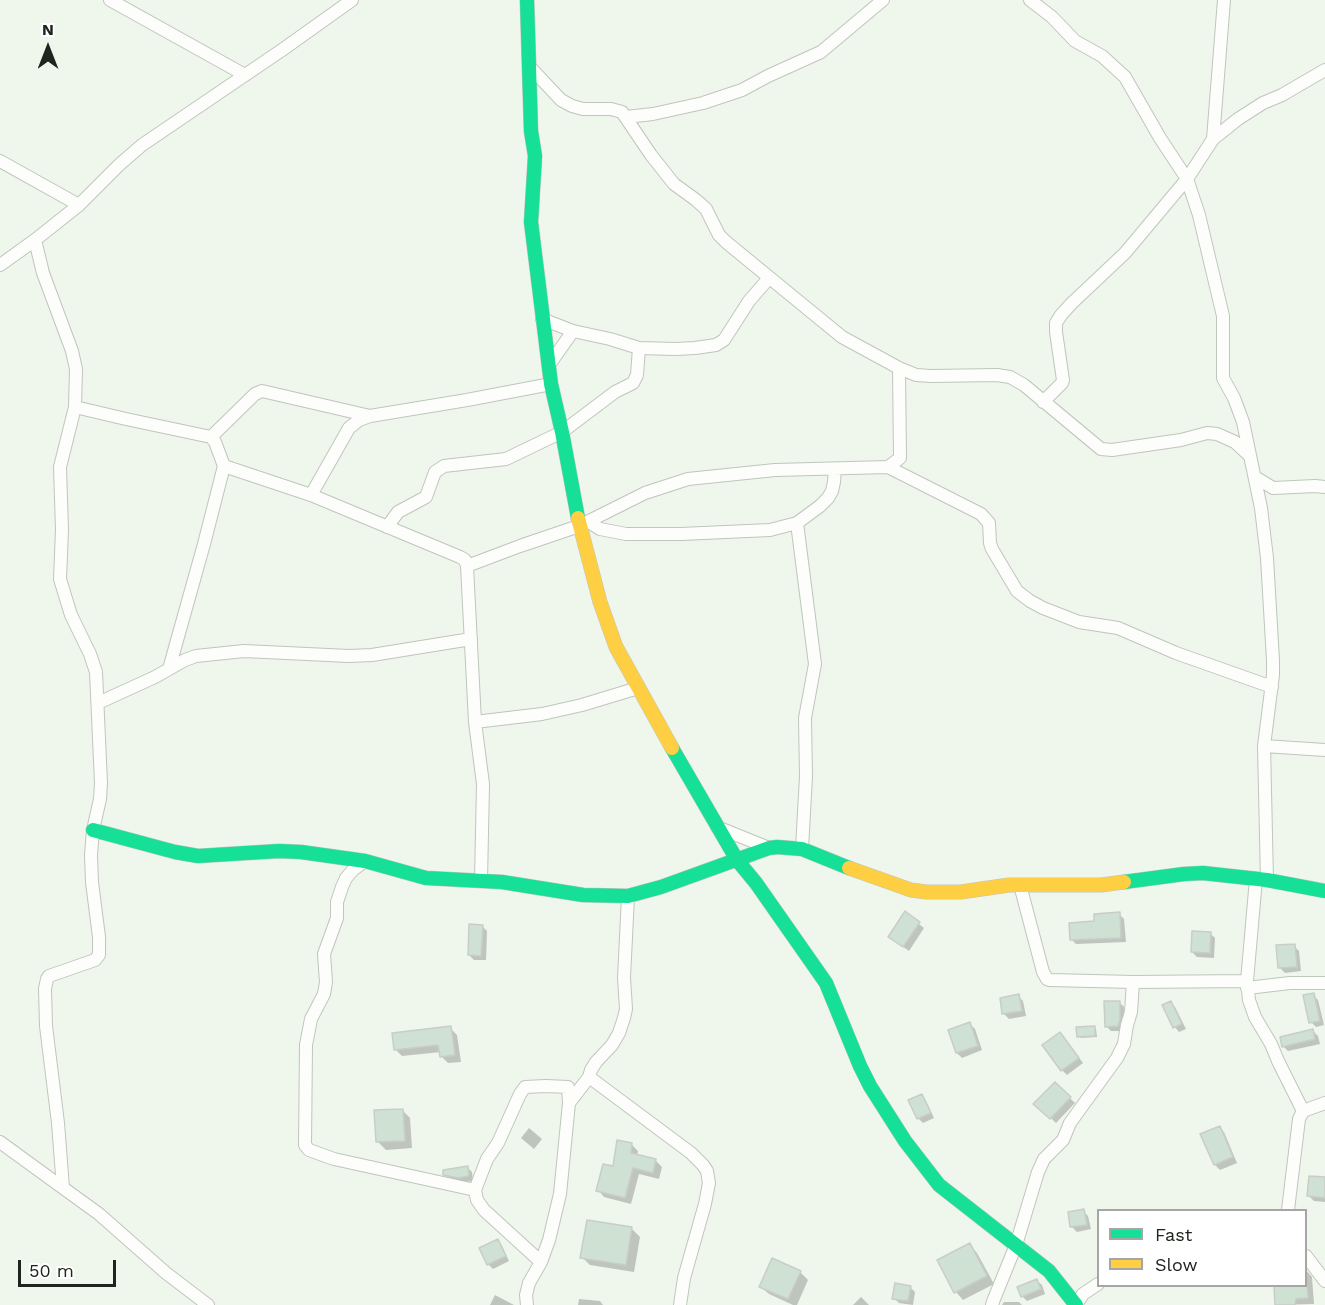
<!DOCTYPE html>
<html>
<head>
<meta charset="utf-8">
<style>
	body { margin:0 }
	#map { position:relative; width:1325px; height:1305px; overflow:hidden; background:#eff6ec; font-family:"Work Sans",sans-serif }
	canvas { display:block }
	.legend { position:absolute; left:1097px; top:1209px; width:210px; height:78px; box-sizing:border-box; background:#fff; border:2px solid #a6a7a5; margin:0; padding:8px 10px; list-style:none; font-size:18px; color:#20241e }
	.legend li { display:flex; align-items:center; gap:12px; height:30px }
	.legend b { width:30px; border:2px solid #a6a7a5 }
	.north { position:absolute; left:18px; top:18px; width:60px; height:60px; -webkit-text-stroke:4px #fff; paint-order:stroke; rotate:0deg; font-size:16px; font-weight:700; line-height:24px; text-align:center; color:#20241e }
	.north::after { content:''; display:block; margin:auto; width:21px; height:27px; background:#20241e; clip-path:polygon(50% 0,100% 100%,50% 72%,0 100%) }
	.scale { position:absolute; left:18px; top:1260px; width:98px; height:27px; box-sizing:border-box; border:3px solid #20241e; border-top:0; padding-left:8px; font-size:18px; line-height:21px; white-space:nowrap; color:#20241e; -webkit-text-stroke:4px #fff; paint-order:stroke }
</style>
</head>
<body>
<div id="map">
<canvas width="1325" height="1305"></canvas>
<ul class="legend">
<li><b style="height:8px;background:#16e098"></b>Fast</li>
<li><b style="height:8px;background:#ffcf43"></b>Slow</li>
</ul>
<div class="north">N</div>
<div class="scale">50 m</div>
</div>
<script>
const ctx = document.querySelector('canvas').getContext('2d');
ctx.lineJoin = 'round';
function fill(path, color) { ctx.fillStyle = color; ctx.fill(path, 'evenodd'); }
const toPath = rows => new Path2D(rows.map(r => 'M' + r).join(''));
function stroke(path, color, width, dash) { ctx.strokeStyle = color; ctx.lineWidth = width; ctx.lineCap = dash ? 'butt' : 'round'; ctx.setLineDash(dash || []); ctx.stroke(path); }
fill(toPath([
	[905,913,924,928,909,951,895,941],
	[1119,914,1124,919,1126,942,1076,944,1071,939],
	[482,926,487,931,486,960,474,960,469,955],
	[1210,933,1215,938,1214,958,1197,957,1192,952],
	[1294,946,1299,951,1301,971,1285,973,1280,968],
	[1313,995,1318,1000,1324,1025,1316,1027,1311,1022],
	[1018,996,1023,1001,1026,1016,1009,1019,1004,1014],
	[1119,1002,1124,1007,1123,1031,1111,1031,1106,1026],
	[1170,1003,1175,1007,1186,1029,1179,1032,1175,1027,1164,1006],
	[970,1024,975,1029,982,1050,962,1058,957,1053,949,1031],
	[1094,1027,1096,1029,1097,1037,1081,1038,1079,1036],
	[450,1028,457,1035,461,1062,448,1063,441,1056,441,1052,402,1056,396,1050],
	[1313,1031,1318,1036,1320,1044,1288,1051,1283,1046],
	[1065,1039,1083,1063,1067,1075,1062,1070],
	[1055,1084,1075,1103,1056,1123,1036,1104],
	[921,1096,926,1101,934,1118,923,1123,918,1118],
	[402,1110,410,1118,412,1148,386,1150,378,1142],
	[1219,1127,1224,1132,1237,1163,1220,1170,1215,1165,1202,1134],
	[529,1128,542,1139,534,1149,521,1138],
	[631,1144,638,1151,637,1156,655,1160,662,1167,659,1179,639,1174,631,1204,604,1197,598,1190],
	[467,1167,472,1172,473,1181,464,1182,450,1179,445,1174],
	[1325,1179,1325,1202,1314,1201,1309,1196],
	[1083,1211,1088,1216,1091,1229,1077,1232,1072,1227],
	[632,1229,640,1237,634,1272,590,1265,582,1257],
	[497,1241,502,1246,509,1261,493,1269,488,1264],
	[970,1245,977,1253,994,1284,963,1300,956,1292],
	[1306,1270,1312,1277,1314,1304,1276,1305,1276,1286,1306,1286],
	[800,1272,808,1280,797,1305,793,1305,769,1294,761,1287],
	[1037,1281,1042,1285,1045,1294,1027,1301,1022,1296],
	[910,1287,915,1292,913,1305,899,1303,894,1298],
	[495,1295,514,1305,490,1305],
	[861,1297,869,1305,853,1305],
	[579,1299,600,1301,603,1305,578,1305],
	[1004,1302,1019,1302,1022,1305,1002,1305]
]), '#0003');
const building = toPath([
	[905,911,920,922,903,947,888,937,905,911],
	[1120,912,1121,938,1070,940,1069,923,1094,921,1094,914,1120,912],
	[469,924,483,925,481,956,468,955,469,924],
	[1192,931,1211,932,1210,953,1191,952,1192,931],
	[1295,944,1297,967,1278,968,1276,945,1295,944],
	[1314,993,1320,1021,1309,1023,1303,995,1314,993],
	[1019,994,1022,1011,1002,1014,1000,998,1019,994],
	[1104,1001,1120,1001,1120,1020,1118,1026,1105,1027,1104,1001],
	[1171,1001,1182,1024,1173,1028,1162,1005,1171,1001],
	[970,1022,978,1046,956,1053,948,1030,970,1022],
	[451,1026,455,1055,440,1057,438,1045,394,1050,392,1033,451,1026],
	[1095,1026,1095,1036,1077,1037,1076,1027,1095,1026],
	[1313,1029,1315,1039,1282,1047,1280,1037,1313,1029],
	[1060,1032,1079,1058,1061,1071,1042,1045,1060,1032],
	[1055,1082,1071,1097,1050,1119,1033,1104,1055,1082],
	[922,1094,931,1113,917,1119,908,1100,922,1094],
	[403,1109,405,1141,376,1142,374,1110,403,1109],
	[1220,1126,1233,1157,1214,1165,1200,1134,1220,1126],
	[617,1140,632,1143,631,1153,656,1159,653,1173,633,1168,625,1198,596,1191,603,1164,613,1166,617,1140],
	[468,1166,469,1176,458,1178,443,1175,443,1170,468,1166],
	[1309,1176,1325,1177,1325,1198,1307,1196,1309,1176],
	[1084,1209,1087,1225,1070,1227,1068,1212,1084,1209],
	[587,1220,632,1227,626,1265,580,1258,587,1220],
	[498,1239,506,1256,487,1265,479,1248,498,1239],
	[970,1243,987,1276,954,1293,937,1260,970,1243],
	[772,1258,801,1271,788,1299,759,1287,772,1258],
	[1037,1279,1041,1289,1021,1297,1017,1287,1037,1279],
	[895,1283,911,1286,908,1301,892,1299,895,1283],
	[1274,1286,1307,1286,1308,1298,1296,1299,1295,1305,1275,1305,1274,1286]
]);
fill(building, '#cee1d2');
stroke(building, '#c8cec7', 1.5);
const street = toPath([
	[110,0,245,75],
	[1030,0,1052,17,1075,41,1102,56,1125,77,1160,138,1187,179,1199,215,1223,316,1223,378,1234,398,1243,422,1261,508,1267,558,1273,660,1273,675,1264,746,1267,880],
	[529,66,561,100,572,106,583,109,611,109,622,112,651,155,674,184,696,200,706,209,719,235,726,242,842,337,899,368,916,375,931,376,997,375,1010,377,1024,385,1101,449,1112,450,1181,440,1207,433,1217,434,1235,442,1249,455],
	[626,117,653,114,703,103,742,90,768,76,821,52,883,0],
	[1213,139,1224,0],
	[0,161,79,205],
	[35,240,43,273,72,351,76,369,75,407,60,467,62,530,60,579,71,615,90,654,96,672,101,783,100,799,93,830,91,855,92,882,99,937,99,955,95,960,49,976,47,979,45,989,46,1026,58,1123,63,1188],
	[0,265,35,240,79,205,119,165,142,145,282,50,352,0],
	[542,319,573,331,610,339,639,348,676,349,695,348,716,345,724,340,749,301,769,278],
	[549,365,573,331],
	[1043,402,1062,383,1063,380,1056,332,1056,323,1061,315,1072,303,1125,253,1187,179,1213,139,1238,119,1263,103,1282,95,1325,70],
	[75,407,126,419,211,437,215,442,224,466,204,544,169,669],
	[211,437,255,394,262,391,370,416],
	[224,466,311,495,460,557,465,560,467,566,475,722,483,784,481,880],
	[888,467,900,458,899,368],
	[1255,477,1273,488,1315,486,1325,487],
	[311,495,349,428,359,420,370,416,467,400,551,384],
	[589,522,600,529,626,534,681,534,770,530,797,523,820,506,828,498,832,491,834,482,835,469],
	[797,523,815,664,805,718,806,776,802,849],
	[387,527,398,512,426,497,435,472,444,466,506,459,562,432,615,392,633,383,637,375,639,348],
	[467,566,520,546,579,526,645,493,688,479,775,470,888,467,981,514,989,523,990,543,992,549,1017,591,1030,601,1043,608,1079,622,1118,628,1176,653,1272,687],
	[98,703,155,677,185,660,196,656,244,651,349,656,372,655,471,639],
	[475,722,542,714,582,705,638,688],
	[1264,746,1325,750],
	[717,827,769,848],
	[365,861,353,870,346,878,342,887,337,902,337,918,324,954,326,982,324,994,311,1019,306,1045,305,1145,309,1150,334,1159,475,1190],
	[1256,879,1247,981,1249,1000,1255,1017,1271,1044,1278,1061,1303,1111],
	[1020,885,1043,972,1047,979,1050,980,1133,982,1247,981],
	[1247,988,1290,983,1325,983],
	[589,1077,691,1153,703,1165,707,1171,709,1183,705,1204,684,1278,680,1305],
	[569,1103,589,1077,591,1070,596,1062,612,1045,619,1033,624,1018,626,1009,624,978,628,896],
	[0,1142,99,1214,166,1273,208,1305],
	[1288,1210,1299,1119,1303,1111,1325,1103],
	[1306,1256,1325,1281],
	[527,1305,526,1295,529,1283,541,1262,549,1240,560,1194,569,1103,568,1087,546,1086,525,1087,520,1094,498,1143,487,1159,475,1190,477,1200,484,1210,541,1262],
	[992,1305,994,1299,1016,1245,1038,1172,1044,1159,1063,1140,1070,1123,1117,1058,1124,1044,1127,1025,1131,1012,1133,982],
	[1076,1305,1083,1294,1098,1284]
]);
const fast = toPath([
	[527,0,531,131,535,156,531,222,551,384,562,432,578,518],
	[672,748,737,860,756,883,826,983,860,1066,870,1086,905,1141,939,1185,1049,1271,1076,1305],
	[93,830,175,852,198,856,279,851,301,852,365,861,426,878,502,882,583,895,628,896,661,887,769,848,777,847,802,849,849,868],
	[1124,882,1184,874,1203,873,1267,880,1325,891]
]);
const slow = toPath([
	[578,518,600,602,616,647,672,748],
	[849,868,911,890,926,892,961,892,1009,885,1101,885,1124,882]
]);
stroke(street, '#c0c5bd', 14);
stroke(fast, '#c0c5bd', 15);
stroke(slow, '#c0c5bd', 15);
stroke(street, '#fdfefc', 12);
stroke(fast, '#16e098', 14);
stroke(slow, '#ffcf43', 14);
</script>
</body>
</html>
